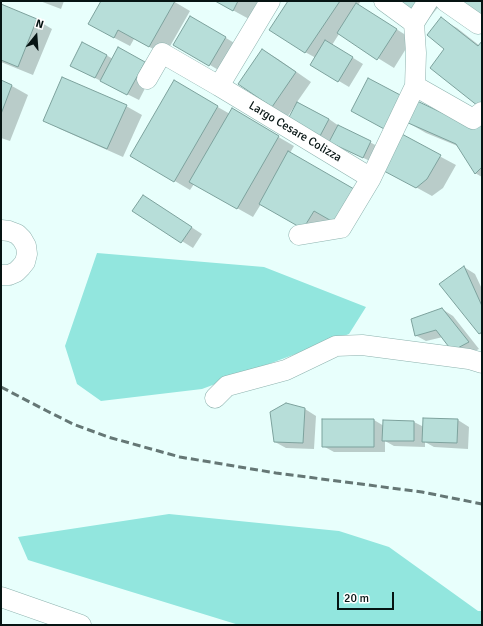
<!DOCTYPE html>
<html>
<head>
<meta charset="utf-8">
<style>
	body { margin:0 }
	#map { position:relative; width:483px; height:626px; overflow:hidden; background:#e8fffc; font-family:Signika,sans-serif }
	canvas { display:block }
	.frame { position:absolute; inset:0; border:2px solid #061413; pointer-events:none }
	.north { position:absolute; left:16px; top:16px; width:40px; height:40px; -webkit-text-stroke:3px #fff; paint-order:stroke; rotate:17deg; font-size:11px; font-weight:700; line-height:16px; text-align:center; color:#061413 }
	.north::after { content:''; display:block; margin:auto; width:14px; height:18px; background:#061413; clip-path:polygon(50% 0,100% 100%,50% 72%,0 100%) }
	.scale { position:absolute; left:337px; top:592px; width:57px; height:18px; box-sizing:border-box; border:2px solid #061413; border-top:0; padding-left:5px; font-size:12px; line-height:14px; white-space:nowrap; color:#061413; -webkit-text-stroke:3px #fff; paint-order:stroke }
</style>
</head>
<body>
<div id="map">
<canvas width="483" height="626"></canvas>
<div class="frame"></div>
<div class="north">N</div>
<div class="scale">20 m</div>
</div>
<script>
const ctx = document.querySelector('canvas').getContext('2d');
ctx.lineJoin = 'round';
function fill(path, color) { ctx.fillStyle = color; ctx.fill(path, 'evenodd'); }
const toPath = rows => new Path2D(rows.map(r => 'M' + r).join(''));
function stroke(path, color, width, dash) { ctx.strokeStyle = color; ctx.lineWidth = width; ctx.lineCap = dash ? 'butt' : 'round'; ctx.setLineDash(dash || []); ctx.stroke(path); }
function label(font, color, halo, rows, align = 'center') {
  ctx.font = font + ' Signika,sans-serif'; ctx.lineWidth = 4; ctx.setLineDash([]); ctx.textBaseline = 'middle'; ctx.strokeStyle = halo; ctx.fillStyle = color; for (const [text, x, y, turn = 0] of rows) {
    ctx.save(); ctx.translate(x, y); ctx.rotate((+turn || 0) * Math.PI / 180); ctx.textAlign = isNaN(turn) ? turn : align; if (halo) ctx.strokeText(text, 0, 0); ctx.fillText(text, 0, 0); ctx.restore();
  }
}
fill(toPath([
	[97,253,264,267,366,307,349,334,202,389,101,401,77,384,65,346],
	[169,514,339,531,389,547,478,611,482,611,482,625,239,625,28,560,18,537]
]), '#92e6de');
fill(toPath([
	[40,1,64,1,61,9],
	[102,1,173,1,190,11,165,55,134,39,130,46,105,33],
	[216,1,258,1,249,19],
	[289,1,361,1,358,5,412,39,394,68,339,34,332,45,363,64,349,87,312,65,316,58,305,52],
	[398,1,443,1,427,21],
	[1,5,37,20,52,29,33,75,1,62],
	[191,17,236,44,220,71,175,44],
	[441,19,457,28,480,46,482,43,482,107,446,49],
	[119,49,155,69,139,100,71,66,106,55,113,59],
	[263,50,278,59,311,82,297,102,329,119,339,126,381,148,374,163,341,147,300,125,295,107,294,107,288,116,272,107,239,84],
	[1,82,12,86,28,95,10,141,1,138],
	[174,82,230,114,232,110,294,146,290,153,369,198,319,237,261,204,253,217,194,184,190,190,131,155],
	[403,98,474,130,482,124,482,177,475,173,460,147,426,133,405,121],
	[126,106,142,115,123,157,60,129,45,120],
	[400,135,456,165,443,188,432,196,401,179],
	[154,203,202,234,193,248,134,211],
	[464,267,475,274,482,289,482,335,479,333],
	[442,309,453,316,479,349,464,356,443,337,426,341,415,335],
	[286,404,305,409,316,416,314,449,286,448,275,442],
	[374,420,384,426,384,421,414,422,424,427,458,420,469,427,468,449,434,447,425,442,425,447,394,446,385,441,385,452,334,452,323,446]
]), '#0003');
const building = toPath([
	[101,1,175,1,149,47,118,30,114,38,88,24,101,1],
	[215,1,238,1,233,11,215,1],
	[288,1,340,1,305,53,269,30,288,1],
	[396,1,420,1,411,13,396,1],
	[458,1,482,1,482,18,458,1],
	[356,3,397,29,377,60,337,33,356,3],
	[1,4,37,19,18,67,1,60,1,4],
	[190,16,226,37,209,66,173,45,190,16],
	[441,17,478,46,482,41,482,102,478,106,430,68,444,49,427,35,441,17],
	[325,40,353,57,338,82,310,65,325,40],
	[82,42,107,55,95,78,70,66,82,42],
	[118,47,145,62,127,95,100,81,118,47],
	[262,49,296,72,272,107,238,84,262,49],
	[62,77,127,105,107,149,43,121,62,77],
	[368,78,404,97,386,130,351,111,368,78],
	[1,80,12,85,1,114,1,80],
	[174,80,218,106,174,182,130,156,174,80],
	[415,100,474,128,482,123,482,167,475,174,456,144,406,122,415,100],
	[297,102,329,119,320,136,288,119,297,102],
	[232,108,279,136,237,209,189,182,232,108],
	[338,125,371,141,363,158,329,142,338,125],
	[400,133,441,155,427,179,416,188,384,171,400,133],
	[288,151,354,189,335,223,314,211,303,229,259,204,288,151],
	[143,195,192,227,181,243,132,211,143,195],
	[464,266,482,306,482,332,479,334,439,284,464,266],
	[442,308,469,342,452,351,436,330,415,336,411,319,442,308],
	[286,403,305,408,303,443,274,442,270,412,286,403],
	[423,418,458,419,457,443,422,442,423,418],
	[322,419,374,419,374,447,322,447,322,419],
	[383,420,414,421,414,441,382,441,383,420]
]);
fill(building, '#b7ded9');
stroke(building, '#7da29d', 1);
const street = toPath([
	[270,1,219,86,371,178,415,86,416,53,414,23,428,1],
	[384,1,414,23],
	[445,1,478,24],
	[147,79,162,53,219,86],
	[415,86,473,119,482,112],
	[1,230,9,231,17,234,22,239,26,246,27,254,25,262,21,267,16,272,9,275,1,275],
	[299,235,341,228,371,178],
	[215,398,227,386,286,370,336,346,362,345,469,359,482,363],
	[1,597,81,625]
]);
stroke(street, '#8db2ae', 21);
stroke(street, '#fff', 20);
stroke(toPath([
	[1,387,47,411,73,424,108,437,180,457,276,473,422,492,482,504]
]), '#657775', 3, [8, 4]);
label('12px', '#061413', '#fff', [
	["Largo Cesare Colizza",295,132,31]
]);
</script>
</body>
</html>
